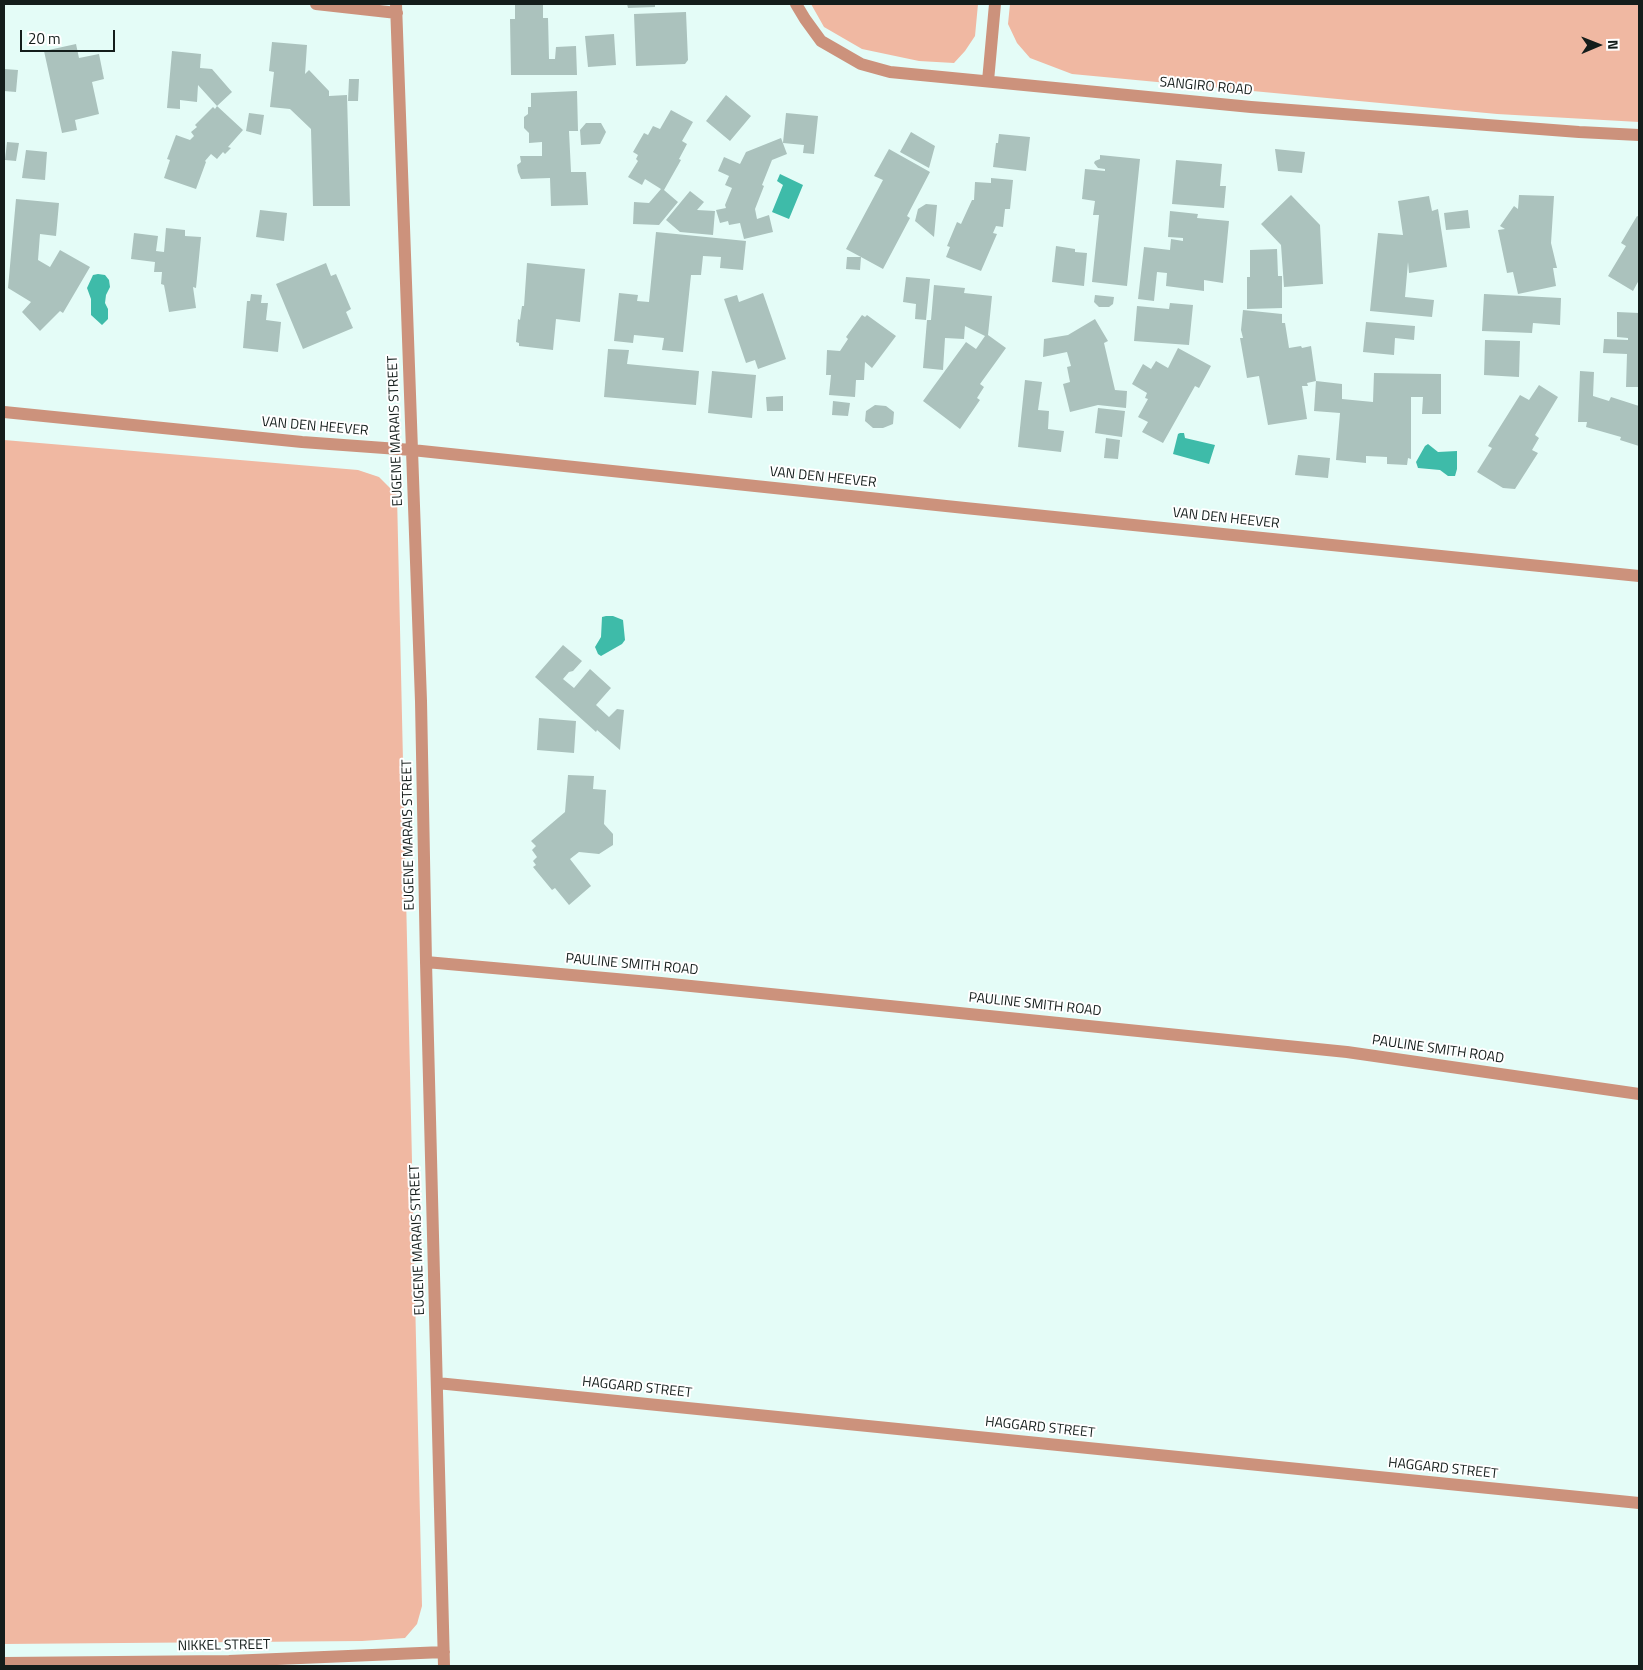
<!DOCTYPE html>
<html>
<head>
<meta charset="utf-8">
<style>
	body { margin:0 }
	#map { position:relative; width:1643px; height:1670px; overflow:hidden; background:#e4fcf7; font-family:"Titillium Web",sans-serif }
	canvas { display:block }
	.frame { position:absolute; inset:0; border:5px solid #141d1b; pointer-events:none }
	.north { position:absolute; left:1573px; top:20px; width:50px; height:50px; -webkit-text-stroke:4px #fff; paint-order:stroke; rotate:89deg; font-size:14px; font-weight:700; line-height:20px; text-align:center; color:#141d1b }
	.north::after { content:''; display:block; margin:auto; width:18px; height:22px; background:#141d1b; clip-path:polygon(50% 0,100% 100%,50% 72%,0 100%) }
	.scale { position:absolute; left:20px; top:30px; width:95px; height:22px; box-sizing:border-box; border:2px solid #141d1b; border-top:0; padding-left:6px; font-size:15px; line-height:18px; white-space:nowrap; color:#141d1b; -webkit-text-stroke:4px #fff; paint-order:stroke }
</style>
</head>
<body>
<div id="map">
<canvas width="1643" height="1670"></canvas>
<div class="frame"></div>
<div class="north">N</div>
<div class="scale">20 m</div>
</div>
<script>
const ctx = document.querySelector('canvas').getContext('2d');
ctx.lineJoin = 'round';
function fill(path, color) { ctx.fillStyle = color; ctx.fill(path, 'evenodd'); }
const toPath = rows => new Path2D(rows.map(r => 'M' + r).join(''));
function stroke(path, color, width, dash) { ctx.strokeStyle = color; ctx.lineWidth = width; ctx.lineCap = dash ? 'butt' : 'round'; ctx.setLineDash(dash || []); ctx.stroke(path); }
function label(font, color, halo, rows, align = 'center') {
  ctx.font = font + ' "Titillium Web",sans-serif'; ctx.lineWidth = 4; ctx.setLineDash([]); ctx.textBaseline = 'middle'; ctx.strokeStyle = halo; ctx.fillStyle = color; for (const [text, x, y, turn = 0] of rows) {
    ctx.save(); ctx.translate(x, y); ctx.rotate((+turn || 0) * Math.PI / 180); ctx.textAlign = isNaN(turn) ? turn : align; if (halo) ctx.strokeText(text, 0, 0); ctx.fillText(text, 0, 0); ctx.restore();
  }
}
fill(toPath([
	[811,4,978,4,975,36,965,51,954,63,919,61,862,49,824,27],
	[1010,4,1639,4,1639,122,1497,114,1072,74,1030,58,1017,43,1008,24],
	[4,440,358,470,379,477,397,495,422,1606,417,1624,405,1638,362,1641,4,1644]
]), '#f0b8a2');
fill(toPath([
	[780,174,803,185,789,219,772,212,783,185,777,181],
	[98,274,105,275,109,280,110,287,106,295,105,303,108,309,108,319,102,325,91,315,91,299,87,288,93,275],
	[1180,433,1184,433,1185,438,1215,445,1209,464,1173,454,1178,434],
	[1428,444,1438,452,1457,451,1457,469,1455,476,1448,476,1440,470,1418,468,1416,462,1425,446],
	[606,616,613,616,623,620,625,640,622,644,601,656,598,654,595,647,601,637,602,617]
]), '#3ebba9');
fill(toPath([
	[515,4,543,4,543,18,548,18,549,59,555,59,556,47,576,46,577,75,511,75,510,19,515,19],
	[627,4,655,4,655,7,628,8],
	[686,12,688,60,685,64,636,66,634,14],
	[614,34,616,65,588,67,585,36],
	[272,42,307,45,305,74,309,70,329,91,329,96,347,95,350,206,313,206,311,129,290,109,270,107,274,72,269,71],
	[76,44,79,58,99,54,104,79,92,82,99,114,75,120,77,130,62,133,44,51],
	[172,51,201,54,200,68,212,69,232,92,217,106,243,130,228,147,231,148,225,154,223,152,217,159,211,154,205,161,206,162,196,189,164,178,170,160,167,159,176,135,190,140,194,136,191,132,197,127,195,125,213,107,215,109,217,106,198,85,197,102,180,100,180,109,167,108],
	[4,69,18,70,16,92,4,91],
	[349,79,359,79,358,101,348,101],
	[577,91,578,131,569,131,571,172,586,172,588,205,551,206,550,178,521,179,518,172,517,165,521,162,520,156,542,156,542,142,529,143,529,133,524,128,524,117,528,114,528,107,531,107,531,93],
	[726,95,751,116,730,141,706,121],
	[671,110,693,122,682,141,687,144,679,159,681,160,664,190,678,202,659,225,633,224,634,202,649,203,661,189,645,179,642,185,628,177,638,161,636,159,638,155,633,152,644,133,648,135,653,126,660,129],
	[249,113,264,115,261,135,246,131],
	[786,113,818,116,814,154,803,153,804,145,783,143],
	[586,123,601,123,606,132,600,144,581,145,580,130],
	[911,132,935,146,929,168,900,152],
	[999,134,1030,137,1026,171,993,167,996,143,998,143],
	[781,138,787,154,772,160,762,185,764,186,755,209,757,219,769,215,773,232,744,239,740,223,729,225,728,221,720,223,716,210,726,208,725,205,732,188,725,185,729,176,718,171,724,157,740,164,746,152],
	[7,142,19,143,16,161,5,160],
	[889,149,930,172,907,216,910,218,883,269,861,257,860,270,846,269,847,257,861,257,846,249,883,180,874,176],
	[1275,149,1305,152,1302,173,1278,171],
	[26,150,47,152,45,180,22,178],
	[1100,155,1140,159,1127,286,1092,282,1099,215,1093,215,1095,201,1082,199,1085,169,1105,171,1105,169,1098,168,1094,163,1095,161,1100,159],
	[1176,160,1222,164,1220,186,1226,186,1224,208,1172,204],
	[991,178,1013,180,1010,209,1005,209,1003,227,996,226,993,233,997,234,981,271,946,257,950,247,947,246,957,222,961,224,972,200,974,200,975,182,991,183],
	[690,191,704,202,697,210,715,211,713,235,680,232,666,220],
	[1291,195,1320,225,1323,284,1284,287,1281,245,1261,224],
	[1519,195,1554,196,1551,243,1557,268,1553,268,1556,286,1518,294,1513,272,1507,273,1498,230,1505,229,1500,226,1514,206,1518,209],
	[1429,196,1432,211,1438,209,1447,267,1409,273,1408,262,1405,297,1434,300,1432,317,1370,311,1378,233,1403,235,1398,201],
	[16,199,59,203,56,236,40,234,38,260,50,267,60,250,90,267,63,313,60,311,40,331,22,312,31,302,8,288],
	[926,204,937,205,934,237,915,221,918,209],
	[260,210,287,213,284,241,256,237],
	[1468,210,1470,228,1446,230,1444,213],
	[1170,211,1198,214,1197,218,1229,221,1223,283,1204,280,1204,291,1166,286,1167,273,1157,272,1154,301,1138,299,1144,247,1170,250,1171,239,1183,241,1183,238,1168,237],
	[1637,216,1639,217,1639,280,1633,291,1608,276,1626,246,1621,243],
	[166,228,185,230,185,236,201,237,196,288,193,287,196,308,169,312,164,285,161,284,162,272,154,272,155,262,131,259,134,233,158,236,156,251,164,252],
	[656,232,746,241,743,270,720,268,721,257,703,256,701,275,691,275,683,352,662,350,664,338,634,335,633,343,614,341,619,293,638,295,637,301,649,302],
	[1056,246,1075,249,1075,252,1087,253,1084,286,1052,282],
	[1277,249,1278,276,1282,276,1282,308,1247,309,1247,277,1250,277,1250,250],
	[326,263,331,276,336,274,351,309,346,312,353,328,303,349,276,284],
	[527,263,585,269,580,322,556,319,553,350,519,346,519,343,516,342,518,319,520,320,522,306,524,306],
	[906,277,930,279,926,320,915,319,916,304,903,302],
	[934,285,965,288,964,293,992,296,988,335,1006,348,980,384,984,387,977,398,980,400,960,429,923,401,966,342,976,349,985,336,965,326,964,339,945,338,943,370,923,368,927,320,931,320],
	[763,293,786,359,758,369,755,360,746,363,724,299,737,295,739,302],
	[251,294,262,295,261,303,268,303,266,320,281,322,278,352,243,348,247,301,250,301],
	[1484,294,1561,298,1560,325,1533,323,1532,333,1482,331],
	[1095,295,1114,297,1113,304,1109,307,1099,307,1094,302],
	[1170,303,1193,305,1189,345,1134,341,1137,306,1169,309],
	[1243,310,1282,314,1282,323,1285,323,1289,348,1301,346,1302,348,1311,346,1316,381,1307,383,1308,386,1302,386,1307,419,1268,425,1259,376,1247,378,1240,338,1243,338,1241,330],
	[1617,312,1639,313,1639,387,1626,387,1627,354,1603,353,1604,339,1628,340,1628,338,1617,337],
	[862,315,865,317,867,315,896,336,872,368,865,362,864,380,856,380,855,397,829,395,831,375,826,375,827,350,840,351,848,339,846,337],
	[1095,319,1108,341,1104,343,1115,390,1127,391,1126,408,1098,405,1070,412,1063,384,1070,382,1067,367,1071,366,1067,352,1043,357,1044,339,1068,335],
	[1366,322,1415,326,1414,340,1395,338,1394,355,1363,352],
	[1485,340,1520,341,1519,377,1484,375],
	[1178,348,1211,366,1199,388,1195,386,1163,443,1142,432,1148,422,1138,417,1148,399,1145,398,1147,393,1132,384,1143,364,1151,369,1156,361,1168,368],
	[608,349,629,350,627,364,699,371,696,405,604,397],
	[712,371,756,375,752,418,708,413],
	[1580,371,1594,372,1593,396,1609,401,1611,397,1639,406,1639,446,1620,440,1621,437,1586,427,1587,422,1578,422],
	[1374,373,1441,374,1441,414,1422,414,1423,397,1411,397,1411,459,1408,458,1407,465,1387,464,1387,457,1366,456,1366,463,1336,460,1340,413,1314,411,1316,381,1342,384,1342,399,1373,402],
	[1025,380,1042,382,1038,410,1049,411,1048,429,1064,431,1061,452,1018,447],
	[1539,385,1558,397,1535,435,1539,438,1532,450,1538,453,1515,489,1503,488,1477,472,1492,448,1488,446,1520,395,1529,400],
	[783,396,783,411,767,411,766,397],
	[833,401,850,403,848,416,832,415],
	[875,405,886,406,894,412,893,424,883,428,873,428,865,421,866,411],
	[1098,408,1125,411,1122,437,1095,433],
	[1106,438,1120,440,1118,459,1104,458],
	[1298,455,1330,458,1328,478,1295,475],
	[563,645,582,661,573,671,569,672,563,679,574,688,590,669,611,688,596,705,609,717,617,709,624,710,620,750,597,730,596,732,535,677],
	[539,718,576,721,574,753,537,750],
	[568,775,594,776,593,789,606,790,604,824,613,834,613,845,599,854,579,852,570,859,591,886,569,905,555,888,552,890,533,867,536,865,533,861,537,857,532,850,536,846,531,841,565,812]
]), '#abc2bd');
stroke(toPath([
	[316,4,397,13],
	[396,4,421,701,426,962,444,1666],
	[796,4,805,19,821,41,861,64,890,72,1251,107,1579,132,1639,135],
	[988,81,995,4],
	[4,412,302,442,412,450,965,508,1639,576],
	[426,962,661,983,1347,1052,1639,1094],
	[437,1383,1639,1503],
	[4,1663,229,1661,444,1652]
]), '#cc927c', 12);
label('14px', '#141d1b', '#fff', [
	["SANGIRO ROAD",1206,87,5],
	["VAN DEN HEEVER",315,427,5],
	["EUGENE MARAIS STREET",396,431,-92],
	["VAN DEN HEEVER",823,478,6],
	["VAN DEN HEEVER",1226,519,6],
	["EUGENE MARAIS STREET",409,835,-91],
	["PAULINE SMITH ROAD",632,965,5],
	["PAULINE SMITH ROAD",1035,1005,6],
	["PAULINE SMITH ROAD",1438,1050,8],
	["EUGENE MARAIS STREET",418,1240,-92],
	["HAGGARD STREET",637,1388,6],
	["HAGGARD STREET",1040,1428,6],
	["HAGGARD STREET",1443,1469,6],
	["NIKKEL STREET",224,1646,-1]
]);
</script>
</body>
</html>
